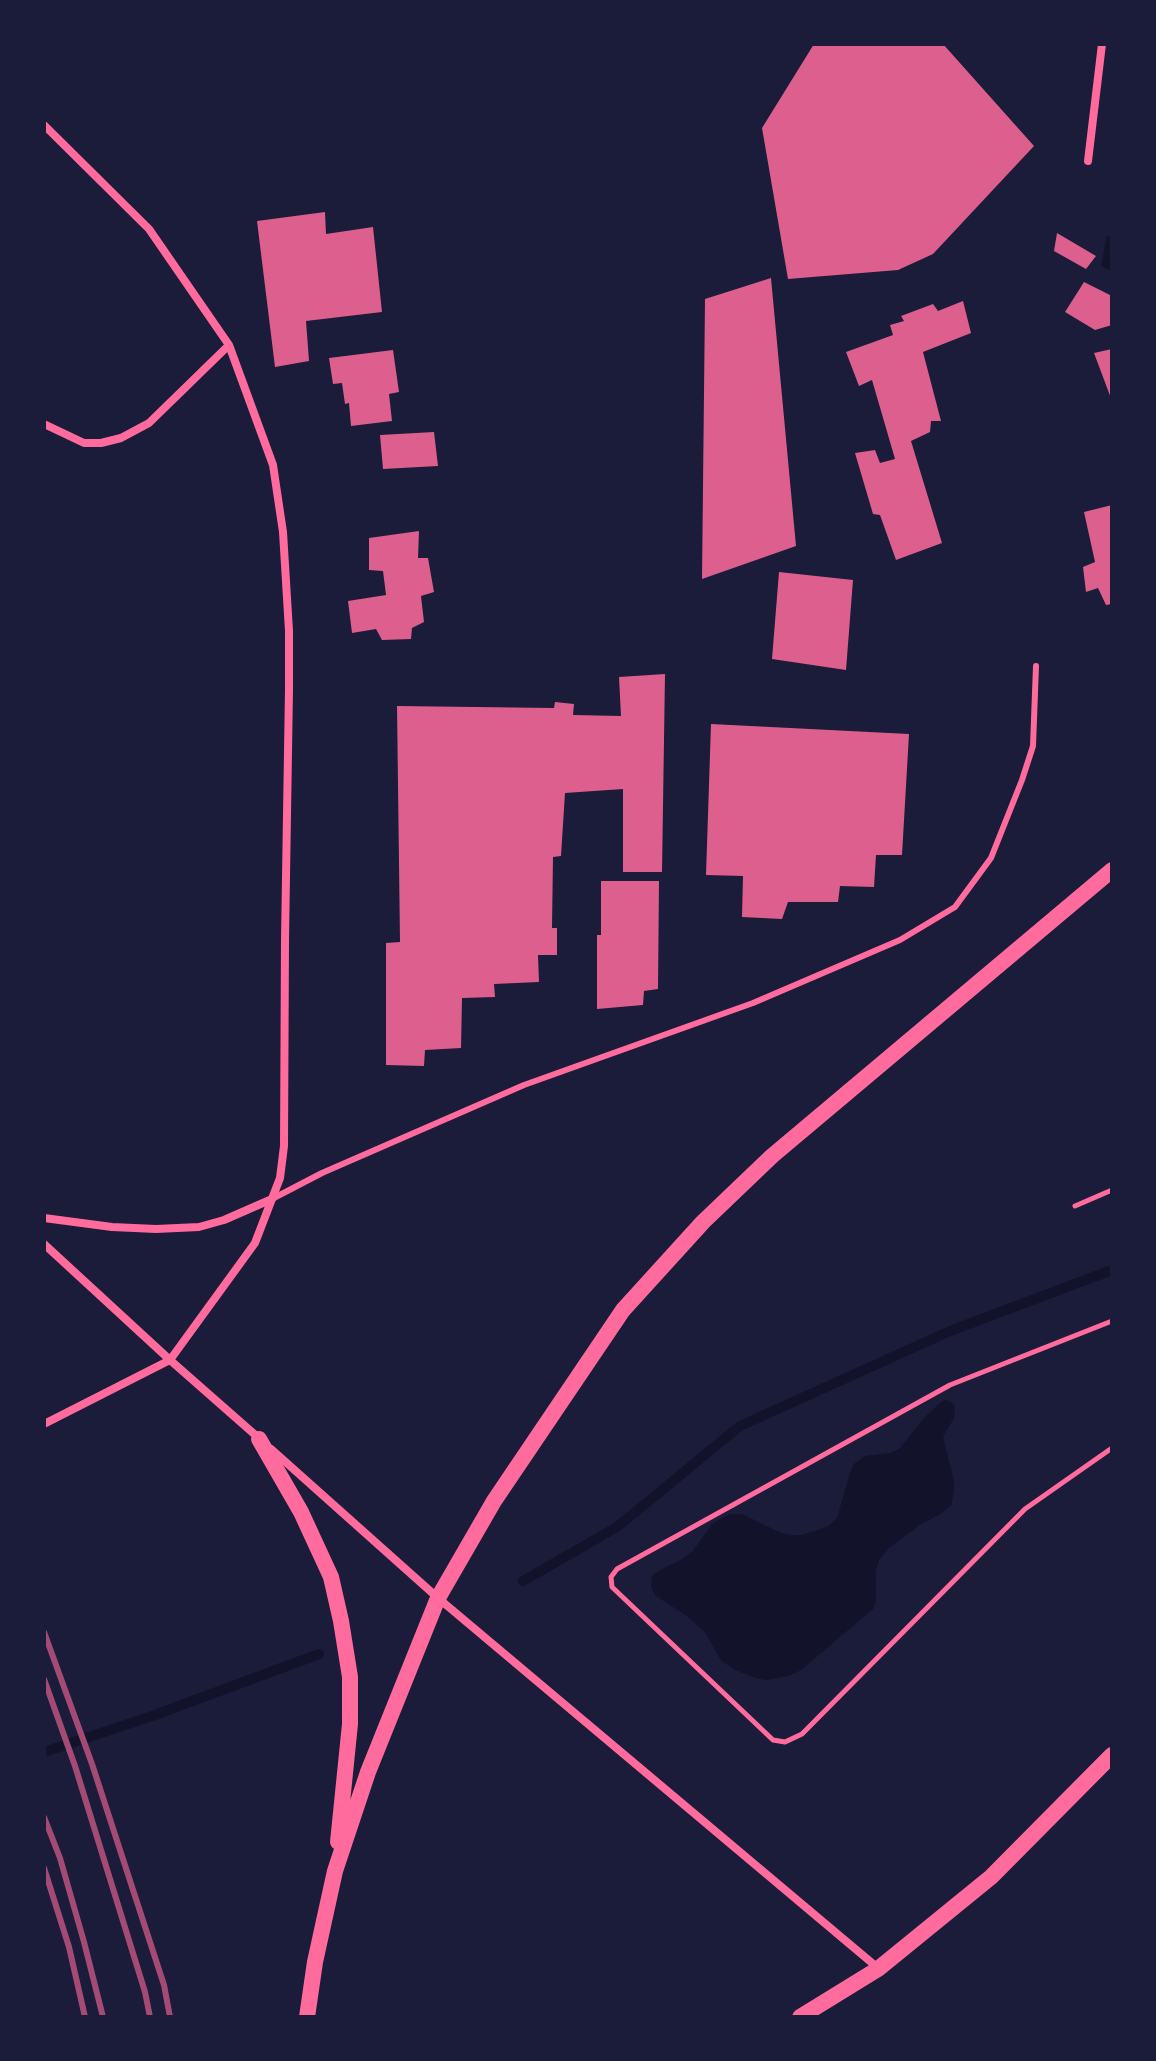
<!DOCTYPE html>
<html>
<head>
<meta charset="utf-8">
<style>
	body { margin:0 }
	#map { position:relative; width:1156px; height:2061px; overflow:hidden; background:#1b1b3a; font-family:Lato,sans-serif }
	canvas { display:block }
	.frame { position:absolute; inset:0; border:46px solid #1b1b3a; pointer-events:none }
</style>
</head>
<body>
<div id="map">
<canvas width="1156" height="2061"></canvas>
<div class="frame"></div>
</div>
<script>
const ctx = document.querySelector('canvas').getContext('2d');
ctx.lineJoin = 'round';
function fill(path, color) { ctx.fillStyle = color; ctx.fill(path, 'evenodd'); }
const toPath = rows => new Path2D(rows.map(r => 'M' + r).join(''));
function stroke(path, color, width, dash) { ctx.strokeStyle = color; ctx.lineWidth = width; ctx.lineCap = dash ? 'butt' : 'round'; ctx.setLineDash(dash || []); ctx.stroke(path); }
fill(toPath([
	[1107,236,1112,237,1112,271,1101,266],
	[945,1400,951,1402,955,1407,954,1418,943,1437,954,1481,954,1491,951,1506,940,1514,921,1524,889,1548,879,1560,876,1570,876,1601,873,1609,801,1670,788,1676,766,1680,756,1678,733,1669,721,1660,705,1632,687,1616,656,1596,651,1587,652,1576,662,1569,681,1560,693,1551,712,1524,730,1514,742,1514,781,1533,792,1535,802,1535,827,1527,837,1518,850,1473,854,1464,865,1456,890,1453,900,1448,924,1418,941,1402]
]), '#12122b');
stroke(toPath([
	[523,1581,617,1527,740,1426,950,1331,1112,1270],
	[44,1752,155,1715,319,1654]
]), '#12122b', 10);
fill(toPath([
	[814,44,943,44,1034,146,933,254,898,270,788,279,762,128],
	[325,212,326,234,373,227,382,312,306,321,309,361,275,367,257,221],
	[1057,233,1096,256,1086,269,1054,251],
	[771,278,796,546,702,579,705,299],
	[1084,282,1112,296,1112,325,1095,330,1065,312],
	[963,301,971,333,923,352,941,421,931,421,930,432,911,441,942,543,896,560,880,515,873,514,855,453,875,450,880,463,895,459,872,380,859,386,846,352,893,335,890,325,904,321,901,316,933,304,938,311],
	[1112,349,1112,401,1094,353],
	[393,350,399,392,389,394,392,421,351,426,349,403,345,404,342,383,333,384,329,358],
	[434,432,438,466,383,469,380,435],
	[1112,505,1112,604,1106,605,1098,588,1086,592,1083,567,1095,562,1084,512],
	[419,531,418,558,428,558,434,592,421,596,424,622,412,628,411,639,382,640,376,629,352,633,348,601,386,595,383,571,369,570,369,538],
	[779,572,853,580,846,670,772,659],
	[665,674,662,872,623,872,623,789,565,793,561,856,553,857,552,928,557,928,557,955,538,955,539,982,494,984,495,997,462,998,461,1048,425,1050,424,1066,386,1065,386,943,400,942,397,706,554,708,555,702,574,704,573,715,621,716,619,677],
	[711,724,909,734,902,855,876,855,874,887,840,886,838,902,788,902,782,919,742,917,743,876,706,875],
	[601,881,659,881,658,989,644,991,643,1005,597,1009,597,935,601,935]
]), '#dd5f8e');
stroke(toPath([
	[1075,1206,1112,1190],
	[1112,1321,950,1385,617,1569,611,1577,612,1587,773,1740,785,1742,802,1734,1025,1509,1112,1448]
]), '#ff6b9d', 5);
stroke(toPath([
	[272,1199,322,1173,524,1085,753,1003,900,940,955,907,991,858,1022,780,1033,746,1036,666]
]), '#ff6b9d', 6);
stroke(toPath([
	[44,125,149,229,229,345,273,465,283,532,289,631,289,689,285,940,284,1146,280,1178,255,1243,170,1360,44,1424],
	[1088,161,1102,44],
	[44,424,84,443,101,443,121,438,149,423,229,345],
	[44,1218,112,1227,156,1229,199,1227,224,1220,272,1199],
	[44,1244,170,1360,261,1440],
	[271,1449,438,1598,878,1968]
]), '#ff6b9d', 8);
stroke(toPath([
	[259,1439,301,1512,331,1577,341,1621,350,1677,350,1724,338,1842],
	[307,2017,315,1962,335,1871,368,1772,438,1598,494,1501,623,1310,703,1222,772,1156,1112,870],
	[800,2017,878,1969,991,1877,1112,1755]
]), '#ff6b9d', 16);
stroke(toPath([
	[44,1632,92,1764,164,1985,170,2017],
	[44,1679,75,1766,145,1992,150,2017],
	[44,1817,60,1858,84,1942,103,2017],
	[44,1868,69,1947,85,2017]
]), '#a44b75', 6);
</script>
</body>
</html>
